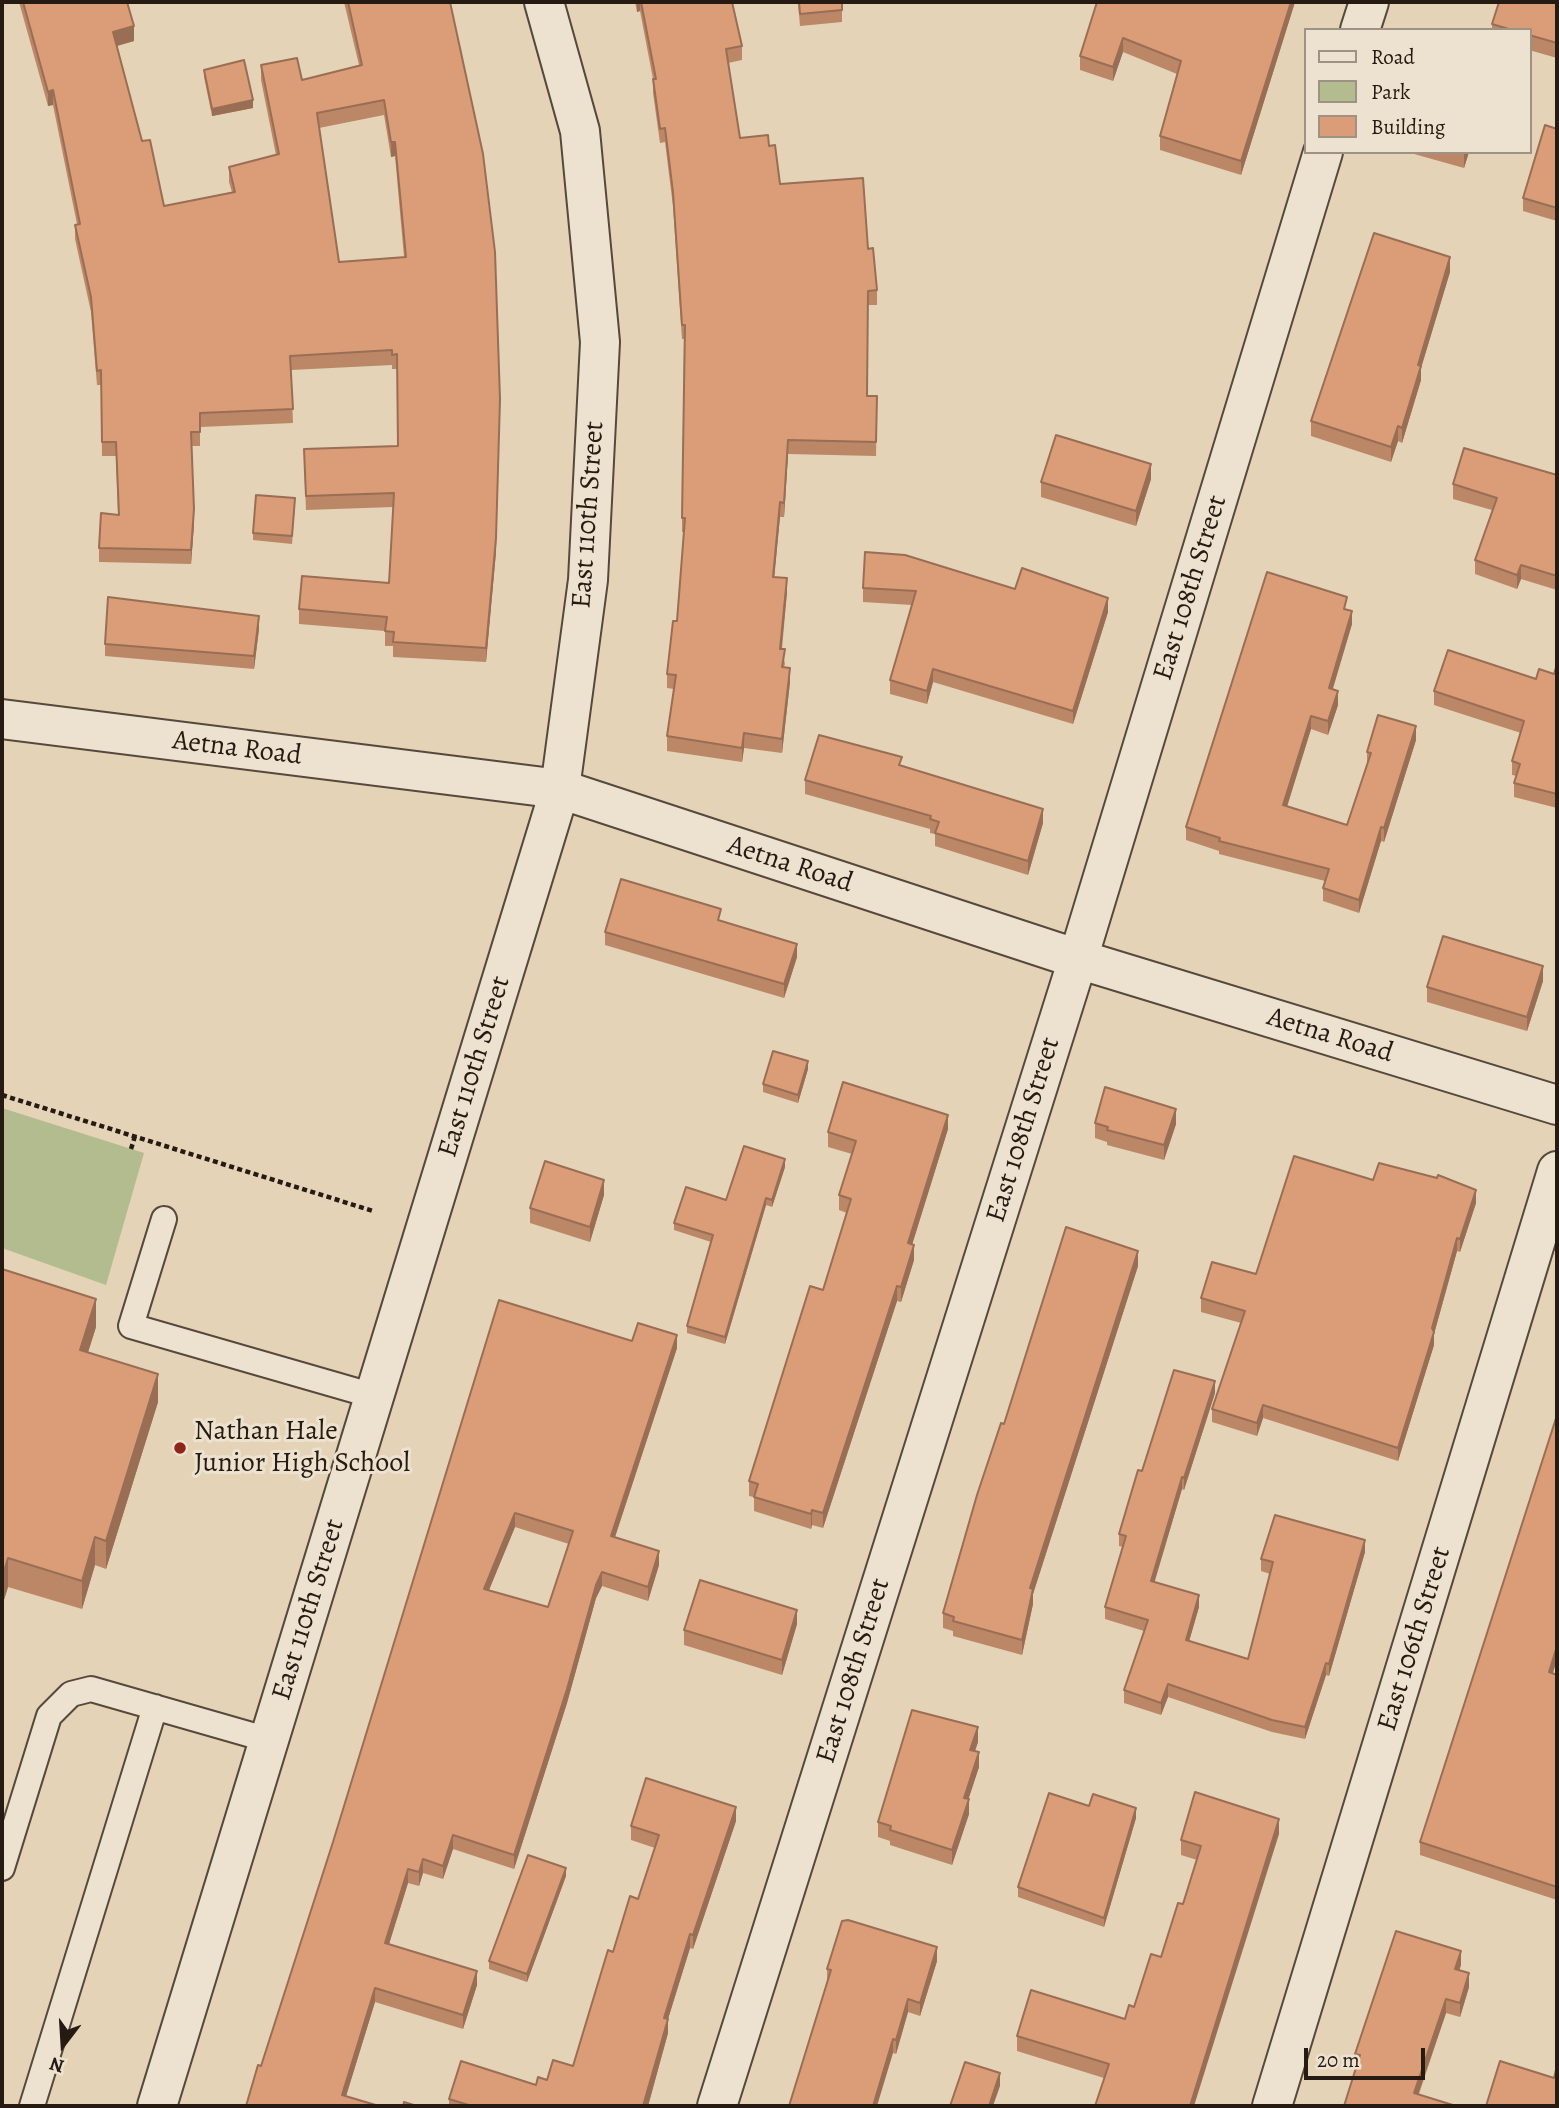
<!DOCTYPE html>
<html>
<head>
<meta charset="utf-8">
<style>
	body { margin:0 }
	#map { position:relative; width:1559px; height:2108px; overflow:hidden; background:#e4d3b7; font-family:Alegreya,serif }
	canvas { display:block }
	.frame { position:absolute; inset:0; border:4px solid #261b12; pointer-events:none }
	.legend { position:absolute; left:1304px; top:28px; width:228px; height:126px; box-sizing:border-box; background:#ede2d0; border:2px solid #9d9284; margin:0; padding:9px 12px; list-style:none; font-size:21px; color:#261b12 }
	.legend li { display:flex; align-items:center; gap:14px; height:35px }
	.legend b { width:35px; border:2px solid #9d9284 }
	.north { position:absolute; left:28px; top:2010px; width:70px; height:70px; -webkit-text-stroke:5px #ede2d0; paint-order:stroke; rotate:197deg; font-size:19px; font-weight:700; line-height:28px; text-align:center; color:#261b12 }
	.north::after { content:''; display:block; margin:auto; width:24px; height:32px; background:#261b12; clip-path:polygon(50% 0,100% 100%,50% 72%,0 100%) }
	.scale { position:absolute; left:1304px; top:2048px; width:121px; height:32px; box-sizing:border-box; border:4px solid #261b12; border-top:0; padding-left:9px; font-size:21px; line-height:24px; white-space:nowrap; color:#261b12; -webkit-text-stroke:5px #ede2d0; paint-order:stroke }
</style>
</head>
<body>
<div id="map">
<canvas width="1559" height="2108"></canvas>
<div class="frame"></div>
<ul class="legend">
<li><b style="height:9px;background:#ede2d0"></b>Road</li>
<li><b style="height:19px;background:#b2bc8f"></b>Park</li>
<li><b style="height:19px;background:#da9d78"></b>Building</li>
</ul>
<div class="north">N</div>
<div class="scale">20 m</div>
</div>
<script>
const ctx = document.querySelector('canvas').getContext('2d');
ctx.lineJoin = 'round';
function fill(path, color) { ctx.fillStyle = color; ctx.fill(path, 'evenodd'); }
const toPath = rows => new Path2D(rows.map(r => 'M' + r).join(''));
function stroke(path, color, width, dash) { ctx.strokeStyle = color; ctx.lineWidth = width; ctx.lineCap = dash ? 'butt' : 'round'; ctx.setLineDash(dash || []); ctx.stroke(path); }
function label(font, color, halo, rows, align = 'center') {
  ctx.font = font + ' Alegreya,serif'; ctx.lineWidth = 6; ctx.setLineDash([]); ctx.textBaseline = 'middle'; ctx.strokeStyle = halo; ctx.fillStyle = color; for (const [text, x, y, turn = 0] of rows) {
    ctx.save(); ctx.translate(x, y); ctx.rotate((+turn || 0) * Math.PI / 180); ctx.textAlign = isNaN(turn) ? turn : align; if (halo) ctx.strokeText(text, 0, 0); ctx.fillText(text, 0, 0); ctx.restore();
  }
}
fill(toPath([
	[2,1108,144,1153,106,1285,2,1248]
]), '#b2bc8f');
const lane = toPath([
	[164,1219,131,1326,374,1396],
	[2,1868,49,1716,71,1694,91,1689,269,1740],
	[32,2106,155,1707]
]);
const street = toPath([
	[1360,30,1369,2],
	[2,719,560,789,1078,959,1557,1105],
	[157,2106,560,789,588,580,600,342,580,131,544,2],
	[717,2106,1078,959,1323,152],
	[1272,2106,1557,1171]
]);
stroke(lane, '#56493b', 28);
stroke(street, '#56493b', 42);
stroke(toPath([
	[2,1095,373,1211],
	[131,1149,135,1136]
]), '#261b12', 4.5, [5, 3.5]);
stroke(lane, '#ede2d0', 24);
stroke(street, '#ede2d0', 38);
fill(toPath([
	[19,2,127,2,134,41,117,46,142,141,164,206,232,192,229,182,229,167,276,155,261,80,261,65,302,80,359,65,344,2,450,2,496,552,486,662,393,657,393,646,385,646,385,631,299,624,299,609,389,583,393,507,306,510,304,463,398,446,397,369,392,369,392,365,291,370,293,423,200,427,200,446,192,446,194,524,191,564,99,562,99,548,118,515,116,456,102,456,101,385,97,385,91,312,75,239,75,225,77,224,53,105,48,106],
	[384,115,391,157,395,156,404,257,339,262,319,128],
	[635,2,732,2,742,46,742,60,728,63,740,138,769,146,780,184,868,249,877,290,877,305,868,305,867,396,877,396,876,456,788,454,784,517,780,517,774,577,787,592,782,649,785,664,784,667,790,682,782,753,744,748,742,762,667,751,667,736,674,689,667,688,667,674,677,621,684,532,682,532,682,518,684,339,682,339,673,206,665,142,660,143,653,93,653,79,640,11,637,12],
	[798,2,842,2,842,22,800,26],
	[1097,2,1295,2,1241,175,1160,150,1160,136,1177,74,1123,52,1113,81,1080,70,1080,56],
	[1557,2,1557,58,1529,50,1529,30,1492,30,1492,24],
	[204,70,253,108,212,116,204,77],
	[1557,129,1557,221,1523,211,1523,198],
	[1407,152,1469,152,1464,168],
	[1450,272,1421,368,1421,380,1402,443,1398,441,1391,462,1311,436,1311,421],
	[1557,475,1557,590,1521,579,1517,589,1475,574,1475,560,1492,510,1453,499,1453,484],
	[1151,479,1136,526,1041,497,1041,482],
	[295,506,292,544,253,540,253,533],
	[863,588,1015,589,1108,612,1073,724,933,682,927,704,890,694,890,680,912,605,863,602],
	[1347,610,1352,624,1332,689,1338,705,1328,735,1311,729,1287,807,1347,825,1367,766,1367,752,1416,740,1384,842,1381,841,1359,913,1323,901,1323,888,1325,881,1219,854,1219,851,1186,840,1186,827],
	[259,629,254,669,105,656,105,644],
	[1557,664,1557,808,1514,797,1514,783,1517,776,1512,775,1512,761,1521,733,1434,705,1434,691,1536,679,1554,674],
	[902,766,1043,823,1028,875,935,846,935,834,930,833,930,829,805,794,805,780],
	[721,921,797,957,784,998,605,945,605,932],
	[1543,981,1527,1031,1427,1002,1427,987],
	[808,1069,798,1103,763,1092,763,1084],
	[1095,1123,1176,1124,1164,1160,1107,1145,1107,1142,1095,1138],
	[948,1129,912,1244,914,1260,901,1302,897,1301,823,1528,812,1525,811,1529,754,1511,754,1497,749,1496,749,1481,823,1290,847,1213,839,1210,839,1195,852,1154,828,1147,828,1132],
	[785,1167,772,1207,766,1205,725,1344,687,1333,687,1326,711,1242,674,1230,674,1223,726,1200],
	[1373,1180,1476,1203,1460,1252,1457,1251,1434,1334,1434,1345,1398,1461,1263,1418,1257,1436,1212,1422,1212,1409,1241,1323,1201,1312,1201,1298,1256,1274],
	[604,1195,590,1242,530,1223,530,1208],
	[1138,1266,1033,1594,1033,1604,1022,1655,953,1636,953,1631,943,1628,943,1613,1004,1424],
	[2,1269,96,1327,88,1352,158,1402,106,1569,95,1565,82,1609,8,1587,2,1606],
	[499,1300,632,1341,677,1348,615,1537,659,1565,648,1601,602,1586,596,1598,567,1703,514,1869,453,1849,443,1879,423,1873,419,1886,408,1883,389,1944,477,1985,463,2029,375,2002,346,2096,246,2106,261,2066,333,1842],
	[515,1527,569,1544,548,1607,489,1590],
	[1215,1393,1184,1490,1182,1489,1154,1582,1199,1607,1189,1641,1248,1659,1270,1574,1261,1571,1261,1559,1365,1552,1329,1676,1326,1675,1305,1739,1272,1732,1168,1697,1161,1715,1124,1703,1124,1690,1144,1631,1105,1619,1105,1607,1123,1547,1119,1546,1119,1534,1142,1471],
	[1557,1415,1557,1659,1553,1673,1557,1675,1557,1917,1555,1917,1555,1904,1557,1900,1420,1855,1420,1842],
	[797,1624,782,1675,684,1645,684,1630],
	[978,1742,975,1751,979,1767,968,1799,969,1814,952,1865,890,1845,890,1841,878,1837,878,1822],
	[1136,1818,1104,1927,1018,1897,1018,1887],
	[736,1821,693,1949,690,1948,668,2019,668,2033,648,2106,449,2106,449,2099,536,2085,547,2080,573,2066,613,1952,638,1899,655,1848,631,1840,631,1826],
	[1279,1834,1104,2078,1017,2051,1017,2036,1125,2019,1134,2007,1161,1957,1183,1904,1197,1860,1181,1855,1181,1840],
	[566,1876,527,1982,489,1969,489,1961],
	[937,1961,920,2016,908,2012,896,2054,893,2053,827,1982,827,1969],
	[1461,1965,1459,1970,1469,1987,1460,2017,1446,2013,1419,2094,1344,2106,1356,2068,1355,2067,1355,2054]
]), '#bb8767');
fill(toPath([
	[637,2,640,2,640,11,637,12],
	[1291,2,1295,2,1241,175,1241,161],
	[134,26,134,41,113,47,113,32],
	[1123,38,1123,52,1113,81,1113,67],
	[53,90,53,105,48,106,48,92],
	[253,100,253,108,212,116,212,109],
	[391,142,395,142,395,156,391,157],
	[1464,152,1469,152,1464,168],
	[1450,257,1450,272,1421,368,1421,380,1402,443,1402,428,1418,365],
	[500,399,496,552,486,662,486,648],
	[1398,426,1398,441,1391,462,1391,447],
	[788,440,788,454,784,517,784,503],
	[1151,464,1151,479,1136,526,1136,511],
	[780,502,780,517,773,591,773,577],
	[194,509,194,524,191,564,191,550],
	[1521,565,1521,579,1517,589,1517,575],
	[787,578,787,592,780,663,780,649],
	[1108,598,1108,612,1073,724,1073,711],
	[1352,611,1352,624,1329,702,1329,688],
	[259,616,259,629,254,669,254,656],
	[790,668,790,682,782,753,782,739],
	[933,669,933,682,927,704,927,691],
	[1338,691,1338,705,1328,735,1328,721],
	[1311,716,1311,729,1283,819,1283,805],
	[1416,726,1416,740,1384,842,1384,828],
	[744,733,744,748,742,762,742,748],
	[1043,809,1043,823,1028,875,1028,861],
	[1381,827,1381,841,1359,913,1359,900],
	[797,944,797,957,784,998,784,984],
	[1543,966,1543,981,1527,1031,1527,1017],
	[808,1061,808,1069,798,1103,798,1095],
	[1176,1109,1176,1124,1164,1160,1164,1145],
	[948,1115,948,1129,908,1258,908,1243],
	[785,1159,785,1167,772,1207,772,1200],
	[604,1180,604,1195,590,1242,590,1227],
	[1476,1190,1476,1203,1460,1252,1460,1239],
	[766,1198,766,1205,725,1344,725,1337],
	[1457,1238,1457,1251,1434,1334,1434,1345,1398,1461,1398,1448],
	[914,1245,914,1260,901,1302,901,1287],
	[1138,1251,1138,1266,1033,1594,1033,1604,1022,1655,1022,1640,1030,1588],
	[897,1286,897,1301,823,1528,823,1513],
	[96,1299,96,1327,80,1378,80,1350],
	[677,1335,677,1348,611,1549,611,1536],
	[158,1374,158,1402,106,1569,106,1541],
	[1215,1381,1215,1393,1184,1490,1184,1478],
	[1263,1405,1263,1418,1257,1436,1257,1423],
	[1182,1477,1182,1489,1151,1594,1151,1581],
	[812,1510,812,1525,811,1529,811,1514],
	[515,1513,515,1527,484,1602,484,1589],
	[95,1537,95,1565,82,1609,82,1581],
	[1365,1540,1365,1552,1329,1676,1329,1664],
	[659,1551,659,1565,648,1601,648,1587],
	[8,1558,8,1587,2,1606,2,1578],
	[602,1572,602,1586,596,1598,567,1703,514,1869,514,1855,596,1585],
	[1199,1595,1199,1607,1186,1652,1186,1640],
	[797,1610,797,1624,782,1675,782,1660],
	[1557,1646,1557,1659,1549,1686,1549,1672],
	[1326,1663,1326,1675,1305,1739,1305,1727],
	[1168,1684,1168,1697,1161,1715,1161,1703],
	[978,1727,978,1742,970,1765,970,1750],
	[979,1752,979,1767,964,1813,964,1798],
	[969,1799,969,1814,952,1865,952,1850],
	[736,1807,736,1821,693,1949,693,1935],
	[1136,1808,1136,1818,1104,1927,1104,1918],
	[1279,1819,1279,1834,1194,2106,1190,2106],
	[453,1835,453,1849,443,1879,443,1866],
	[423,1859,423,1873,419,1886,419,1872],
	[566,1868,566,1876,527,1982,527,1974],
	[408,1869,408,1883,385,1957,385,1943],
	[690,1934,690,1948,668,2019,668,2033,648,2106,643,2106,664,2018],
	[937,1947,937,1961,920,2016,920,2003],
	[1461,1951,1461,1965,1455,1983,1455,1969],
	[477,1971,477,1985,463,2029,463,2015],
	[1469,1973,1469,1987,1460,2017,1460,2003],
	[375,1988,375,2002,343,2106,342,2095],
	[908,1999,908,2012,896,2054,896,2040],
	[1446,1999,1446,2013,1414,2106,1414,2093],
	[893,2039,893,2053,877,2106,873,2106],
	[1000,2073,1000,2086,993,2106,989,2106]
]), '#996e54');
const building = toPath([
	[23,2,127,2,134,26,113,32,142,141,150,140,164,206,235,192,229,167,279,154,261,65,297,58,302,80,362,65,348,2,450,2,483,154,495,252,500,399,496,538,486,648,393,642,394,632,385,631,387,617,299,609,302,576,389,583,394,493,306,496,304,449,398,446,397,354,392,355,392,350,290,356,293,409,200,413,200,432,191,432,194,509,191,550,99,548,101,513,119,515,116,442,102,442,101,370,97,371,91,297,75,225,80,224,53,90,48,92,23,2],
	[384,100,391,142,395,142,406,257,339,262,317,113,384,100],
	[641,2,732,2,742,46,726,49,740,138,768,135,769,146,775,145,780,184,863,178,868,249,873,248,877,290,868,291,867,396,877,396,876,442,788,440,784,503,780,502,773,577,787,578,780,649,785,649,782,667,790,668,782,739,744,733,742,748,667,736,676,675,667,674,673,621,677,621,685,518,682,518,685,325,682,325,673,192,665,128,660,129,653,79,656,79,641,2],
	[799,2,842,2,842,10,800,14,799,2],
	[1097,2,1291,2,1241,161,1160,136,1181,61,1123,38,1113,67,1080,56,1097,2],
	[1499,2,1557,2,1557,43,1529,35,1529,30,1512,30,1492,24,1499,2],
	[244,60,253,100,212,109,204,70,244,60],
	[1545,125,1557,129,1557,208,1523,198,1545,125],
	[1374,233,1450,257,1418,365,1421,366,1402,428,1398,426,1391,447,1311,421,1374,233],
	[1056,435,1151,464,1136,511,1041,482,1056,435],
	[1464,448,1557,475,1557,576,1521,565,1517,575,1475,560,1497,498,1453,484,1464,448],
	[256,495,295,498,292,536,253,533,256,495],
	[865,552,905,555,1015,589,1022,568,1108,598,1073,711,933,669,927,691,890,680,916,591,863,588,865,552],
	[1267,572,1347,597,1344,609,1352,611,1329,688,1338,691,1328,721,1311,716,1283,805,1347,825,1371,753,1367,752,1378,715,1416,726,1384,828,1381,827,1359,900,1323,888,1329,869,1219,841,1220,838,1186,827,1267,572],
	[108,597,259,616,254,656,105,644,108,597],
	[1448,650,1536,679,1539,669,1554,674,1557,664,1557,794,1514,783,1520,764,1512,761,1524,721,1434,691,1448,650],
	[819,735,902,757,899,765,1043,809,1028,861,935,833,939,822,930,819,931,816,805,780,819,735],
	[621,879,721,909,718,920,797,944,784,984,605,932,621,879],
	[1443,936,1543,966,1527,1017,1427,987,1443,936],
	[773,1051,808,1061,798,1095,763,1084,773,1051],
	[843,1082,948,1115,908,1243,914,1245,901,1287,897,1286,823,1513,812,1510,811,1514,754,1497,758,1484,749,1481,810,1286,823,1290,851,1199,839,1195,856,1141,828,1132,843,1082],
	[1105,1087,1176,1109,1164,1145,1107,1130,1108,1127,1095,1123,1105,1087],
	[744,1146,785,1159,772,1200,766,1198,725,1337,687,1326,713,1235,674,1223,686,1187,726,1200,744,1146],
	[1294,1156,1373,1180,1379,1163,1437,1178,1438,1175,1476,1190,1460,1239,1457,1238,1432,1328,1434,1332,1398,1448,1263,1405,1257,1423,1212,1409,1245,1311,1201,1298,1212,1262,1256,1274,1294,1156],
	[545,1161,604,1180,590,1227,530,1208,545,1161],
	[1066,1227,1138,1251,1030,1588,1033,1589,1022,1640,953,1621,954,1617,943,1613,977,1495,1001,1423,1004,1424,1066,1227],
	[2,1269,96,1299,80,1350,158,1374,106,1541,95,1537,82,1581,8,1558,2,1578,2,1269],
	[499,1300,632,1341,638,1323,677,1335,611,1536,659,1551,648,1587,602,1572,596,1585,567,1689,514,1855,453,1835,443,1866,423,1859,419,1872,408,1869,385,1943,477,1971,463,2015,375,1988,342,2095,379,2106,246,2106,258,2065,261,2066,333,1842,499,1300],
	[515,1513,573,1531,548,1607,484,1589,515,1513],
	[1174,1370,1215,1381,1184,1478,1182,1477,1151,1581,1199,1595,1186,1640,1248,1659,1273,1562,1261,1559,1275,1515,1365,1540,1329,1664,1326,1663,1305,1727,1272,1720,1168,1684,1161,1703,1124,1690,1148,1620,1105,1607,1126,1536,1119,1534,1138,1470,1142,1471,1174,1370],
	[1557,1415,1557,1646,1549,1672,1557,1675,1557,1887,1420,1842,1557,1415],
	[700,1580,797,1610,782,1660,684,1630,700,1580],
	[912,1710,978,1727,970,1750,979,1752,964,1798,969,1799,952,1850,890,1830,891,1826,878,1822,912,1710],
	[646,1778,736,1807,693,1935,690,1934,664,2018,668,2019,643,2106,472,2106,449,2099,461,2061,536,2085,538,2077,547,2080,553,2060,573,2066,608,1950,613,1952,630,1896,638,1899,659,1835,631,1826,646,1778],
	[1195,1792,1279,1819,1190,2106,1095,2106,1109,2064,1017,2036,1031,1990,1125,2019,1129,2005,1134,2007,1151,1954,1161,1957,1178,1903,1183,1904,1201,1846,1181,1840,1195,1792],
	[1049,1793,1089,1806,1093,1794,1136,1808,1104,1918,1018,1887,1049,1793],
	[528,1855,566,1868,527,1974,489,1961,528,1855],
	[848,1920,937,1947,920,2003,908,1999,896,2040,893,2039,873,2106,789,2106,831,1970,827,1969,842,1921,848,1920],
	[1396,1931,1461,1951,1455,1969,1469,1973,1460,2003,1446,1999,1414,2093,1456,2106,1344,2106,1360,2055,1355,2054,1396,1931],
	[1500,2061,1554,2078,1557,2066,1557,2106,1486,2106,1500,2061],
	[965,2062,1000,2073,989,2106,950,2106,965,2062],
	[404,2102,417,2106,403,2106,404,2102]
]);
fill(building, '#da9d78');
stroke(building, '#996e54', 2);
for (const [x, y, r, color] of [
	[180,1448,7,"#8f2418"]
]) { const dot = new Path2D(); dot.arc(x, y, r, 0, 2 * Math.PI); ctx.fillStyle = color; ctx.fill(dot); stroke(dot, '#ede2d0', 2.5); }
label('28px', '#261b12', '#ede2d0', [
	["East 110th Street",589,515,-86],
	["East 108th Street",1191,588,-73],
	["Aetna Road",237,749,7],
	["Aetna Road",790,865,18],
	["Aetna Road",1330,1036,17],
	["East 110th Street",475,1067,-73],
	["East 108th Street",1024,1130,-73],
	["East 110th Street",309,1610,-73],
	["East 106th Street",1415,1639,-73],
	["East 108th Street",854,1671,-73]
]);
label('28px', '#261b12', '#ede2d0', [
	["Nathan Hale",194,1432],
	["Junior High School",194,1464]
], 'left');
</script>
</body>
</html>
